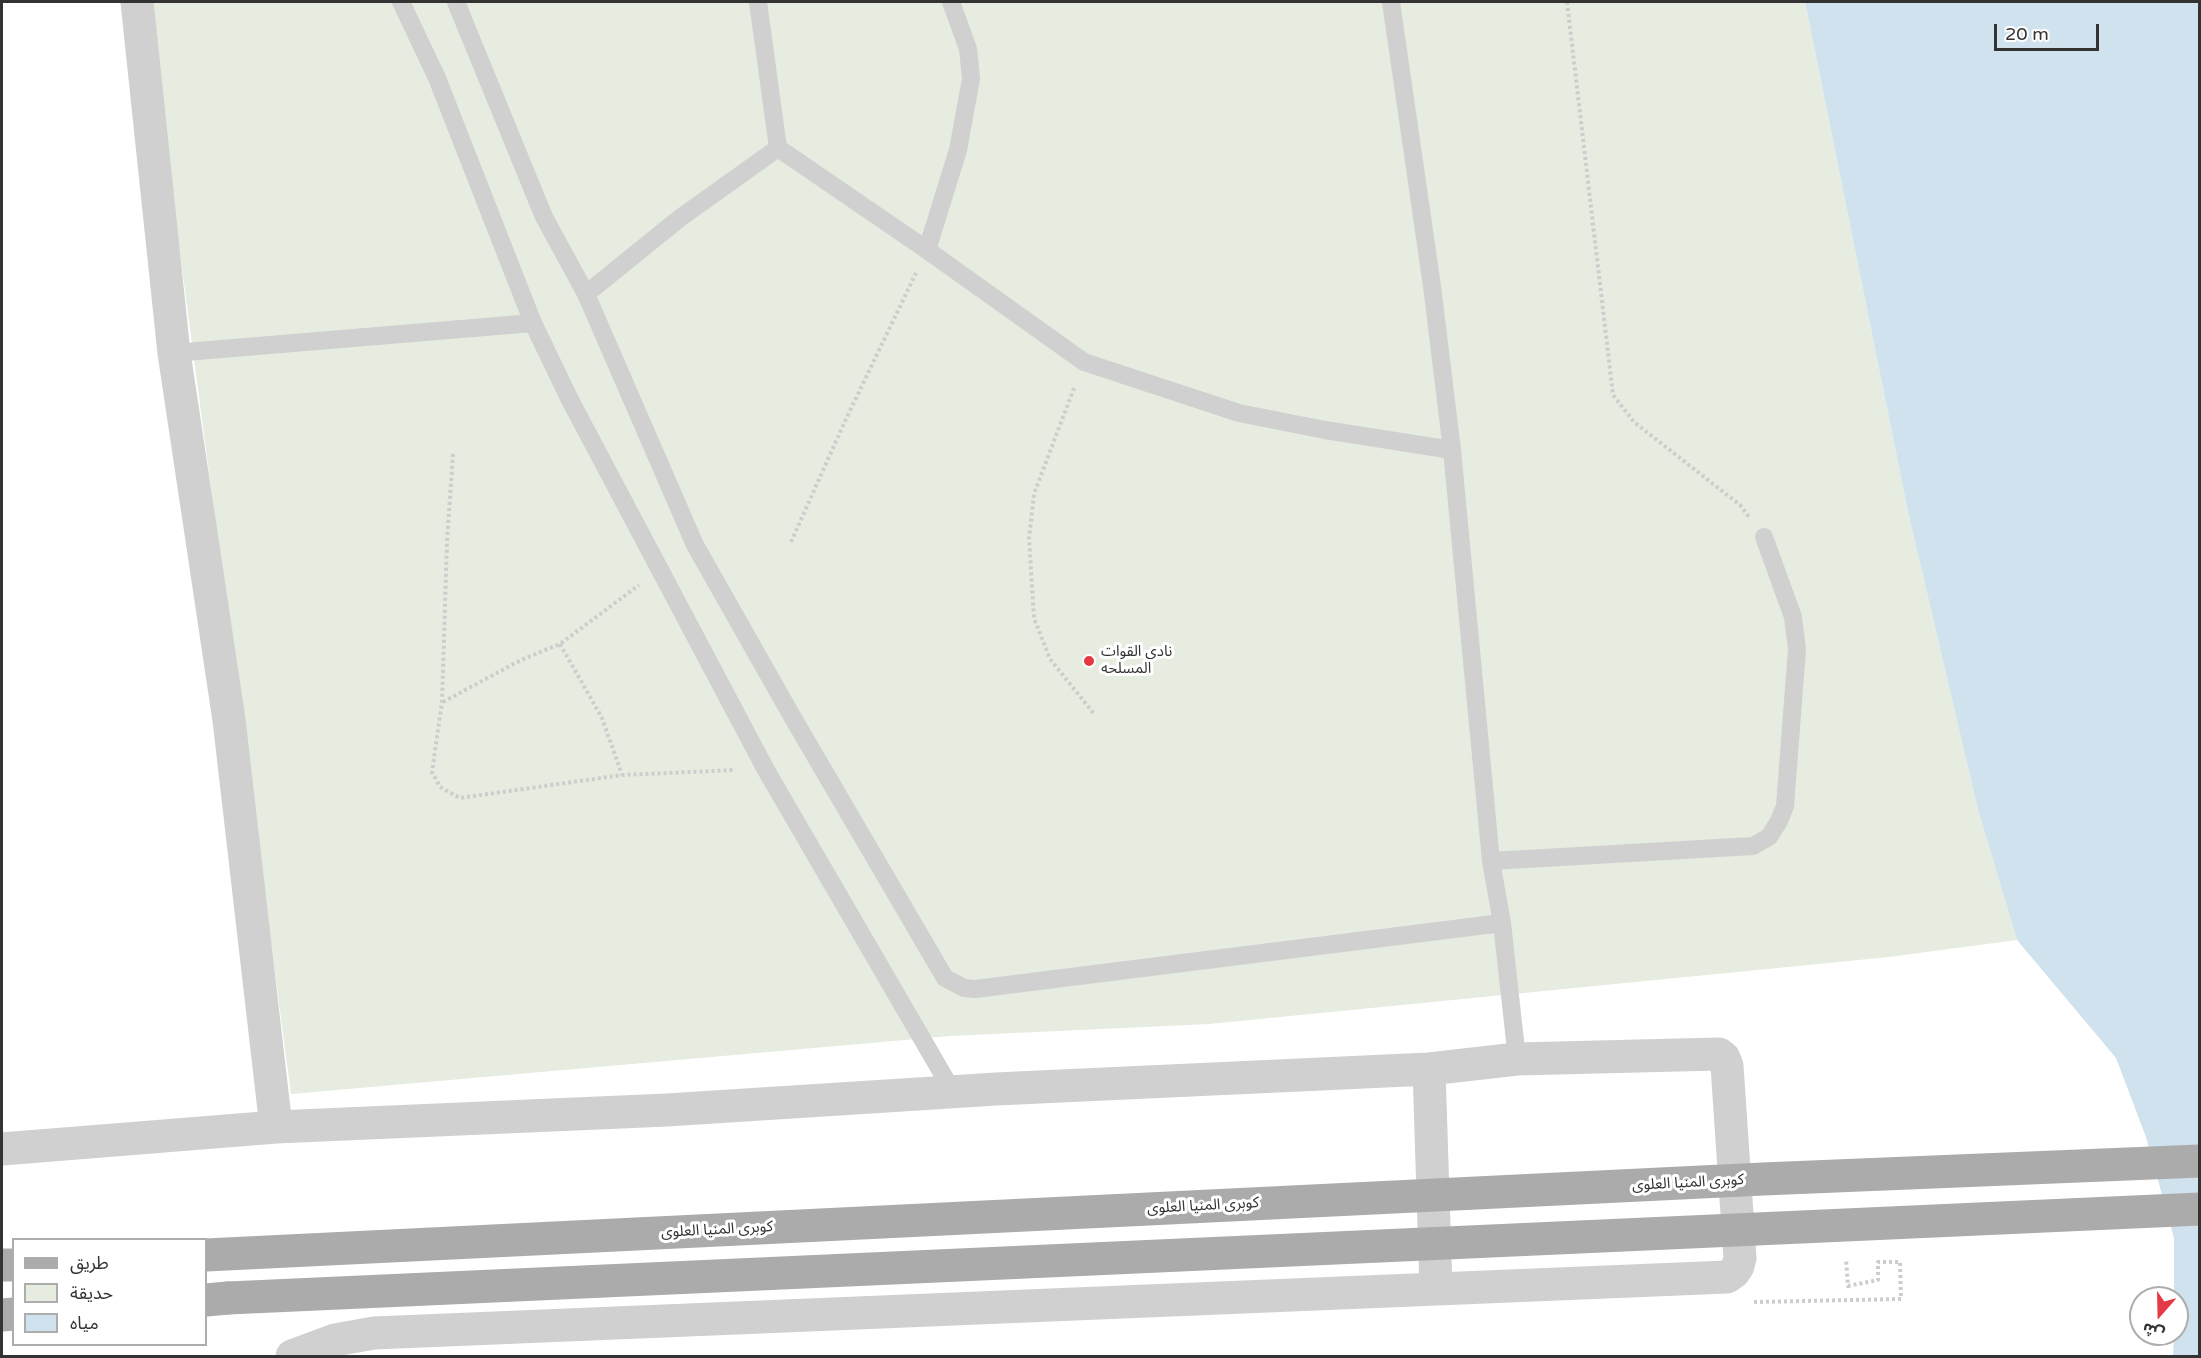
<!DOCTYPE html>
<html>
<head>
<meta charset="utf-8">
<style>
	body { margin:0 }
	#map { position:relative; width:2201px; height:1358px; overflow:hidden; background:#fff; font-family:"Varela Round","Noto Sans Arabic",sans-serif }
	canvas { display:block }
	.frame { position:absolute; inset:0; border:3px solid #333; pointer-events:none }
	.legend { position:absolute; left:12px; top:1238px; width:195px; height:108px; box-sizing:border-box; background:#fff; border:2px solid #adadad; margin:0; padding:8px 10px; list-style:none; font-size:18px; color:#333 }
	.legend li { display:flex; align-items:center; gap:12px; height:30px }
	.legend b { width:30px; border:2px solid #adadad }
	.north { position:absolute; left:2129px; top:1286px; width:60px; height:60px; box-sizing:border-box; background:#fff; border:2px solid #adadad; border-radius:50%; rotate:200deg; font-size:16px; font-weight:700; line-height:24px; text-align:center; color:#333 }
	.north::after { content:''; display:block; margin:auto; width:21px; height:27px; background:#e63946; clip-path:polygon(50% 0,100% 100%,50% 72%,0 100%) }
	.scale { position:absolute; left:1994px; top:24px; width:105px; height:27px; box-sizing:border-box; border:3px solid #333; border-top:0; padding-left:8px; font-size:18px; line-height:21px; white-space:nowrap; color:#333; -webkit-text-stroke:4px #fff; paint-order:stroke }
</style>
</head>
<body>
<div id="map">
<canvas width="2201" height="1358"></canvas>
<div class="frame"></div>
<ul class="legend">
<li><b style="height:8px;background:#ababab"></b>طريق</li>
<li><b style="height:16px;background:#e6ecdf"></b>حديقة</li>
<li><b style="height:16px;background:#cfe2ee"></b>مياه</li>
</ul>
<div class="north">ش</div>
<div class="scale">20 m</div>
</div>
<script>
const ctx = document.querySelector('canvas').getContext('2d');
ctx.lineJoin = 'round';
function fill(path, color) { ctx.fillStyle = color; ctx.fill(path, 'evenodd'); }
const toPath = rows => new Path2D(rows.map(r => 'M' + r).join(''));
function stroke(path, color, width, dash) { ctx.strokeStyle = color; ctx.lineWidth = width; ctx.lineCap = dash ? 'butt' : 'round'; ctx.setLineDash(dash || []); ctx.stroke(path); }
function label(font, color, halo, rows, align = 'center') {
  ctx.font = font + ' "Varela Round","Noto Sans Arabic",sans-serif'; ctx.lineWidth = 6; ctx.setLineDash([]); ctx.textBaseline = 'middle'; ctx.strokeStyle = halo; ctx.fillStyle = color; for (const [text, x, y, turn = 0] of rows) {
    ctx.save(); ctx.translate(x, y); ctx.rotate((+turn || 0) * Math.PI / 180); ctx.textAlign = isNaN(turn) ? turn : align; if (halo) ctx.strokeText(text, 0, 0); ctx.fillText(text, 0, 0); ctx.restore();
  }
}
fill(toPath([
	[151,2,1805,2,1908,512,1978,810,2017,940,1889,957,1209,1024,950,1036,291,1094,170,177]
]), '#e6ecdf');
fill(toPath([
	[1805,2,2199,2,2199,1356,2173,1356,2174,1334,2177,1334,2177,1298,2174,1298,2174,1238,2146,1137,2116,1058,2017,940,1978,810,1908,512]
]), '#cfe2ee');
stroke(toPath([
	[1567,2,1613,395,1634,422,1740,505,1749,517],
	[1074,388,1034,494,1029,538,1034,618,1050,659,1095,715],
	[453,454,447,542,442,702,432,772,440,787,460,798,622,775,735,770],
	[791,542,846,419,916,273],
	[560,644,602,718,622,775],
	[443,702,521,660,560,644,639,585],
	[1754,1302,1901,1299,1900,1262,1878,1262,1878,1280,1848,1286,1846,1259]
]), '#cdcdcd', 4, [3, 3]);
stroke(toPath([
	[401,2,437,78,533,323,570,400,766,770,953,1092],
	[456,2,544,217,586,294,695,545,793,718,945,978,964,988,975,989,1502,923,1491,861,1452,450,1432,286,1391,2],
	[758,2,778,148,927,250,1084,362,1239,413,1325,430,1452,450],
	[927,250,958,150,971,79,968,49,951,2],
	[586,294,680,218,778,148],
	[174,353,533,323],
	[1491,861,1753,846,1769,837,1779,821,1785,806,1797,649,1793,617,1764,537],
	[1502,923,1517,1059]
]), '#d0d0d0', 18);
stroke(toPath([
	[137,2,174,353,229,720,276,1127],
	[1429,1069,1436,1289],
	[2,1149,276,1127,667,1110,996,1089,1429,1069,1517,1059,1719,1054,1724,1058,1727,1066,1740,1258,1738,1266,1734,1272,1727,1277,374,1333,335,1340,292,1356]
]), '#d0d0d0', 33);
stroke(toPath([
	[2,1265,14,1265],
	[206,1300,228,1298],
	[2,1315,14,1314]
]), '#ababab', 33);
stroke(toPath([
	[206,1255,1763,1179,2200,1161],
	[228,1298,2200,1209]
]), '#ababab', 33);
for (const [x, y, r, color] of [
	[1089,661,6,"#e63946"]
]) { const dot = new Path2D(); dot.arc(x, y, r, 0, 2 * Math.PI); ctx.fillStyle = color; ctx.fill(dot); stroke(dot, '#fff', 2); }
label('15px', '#333', '#fff', [
	["نادى القوات",1101,652],
	["المسلحه",1101,669]
], 'left');
label('15px', '#333', '#fff', [
	["كوبرى المنيا العلوى",1688,1183,-3],
	["كوبرى المنيا العلوى",1203,1206,-3],
	["كوبرى المنيا العلوى",717,1230,-3]
]);
</script>
</body>
</html>
